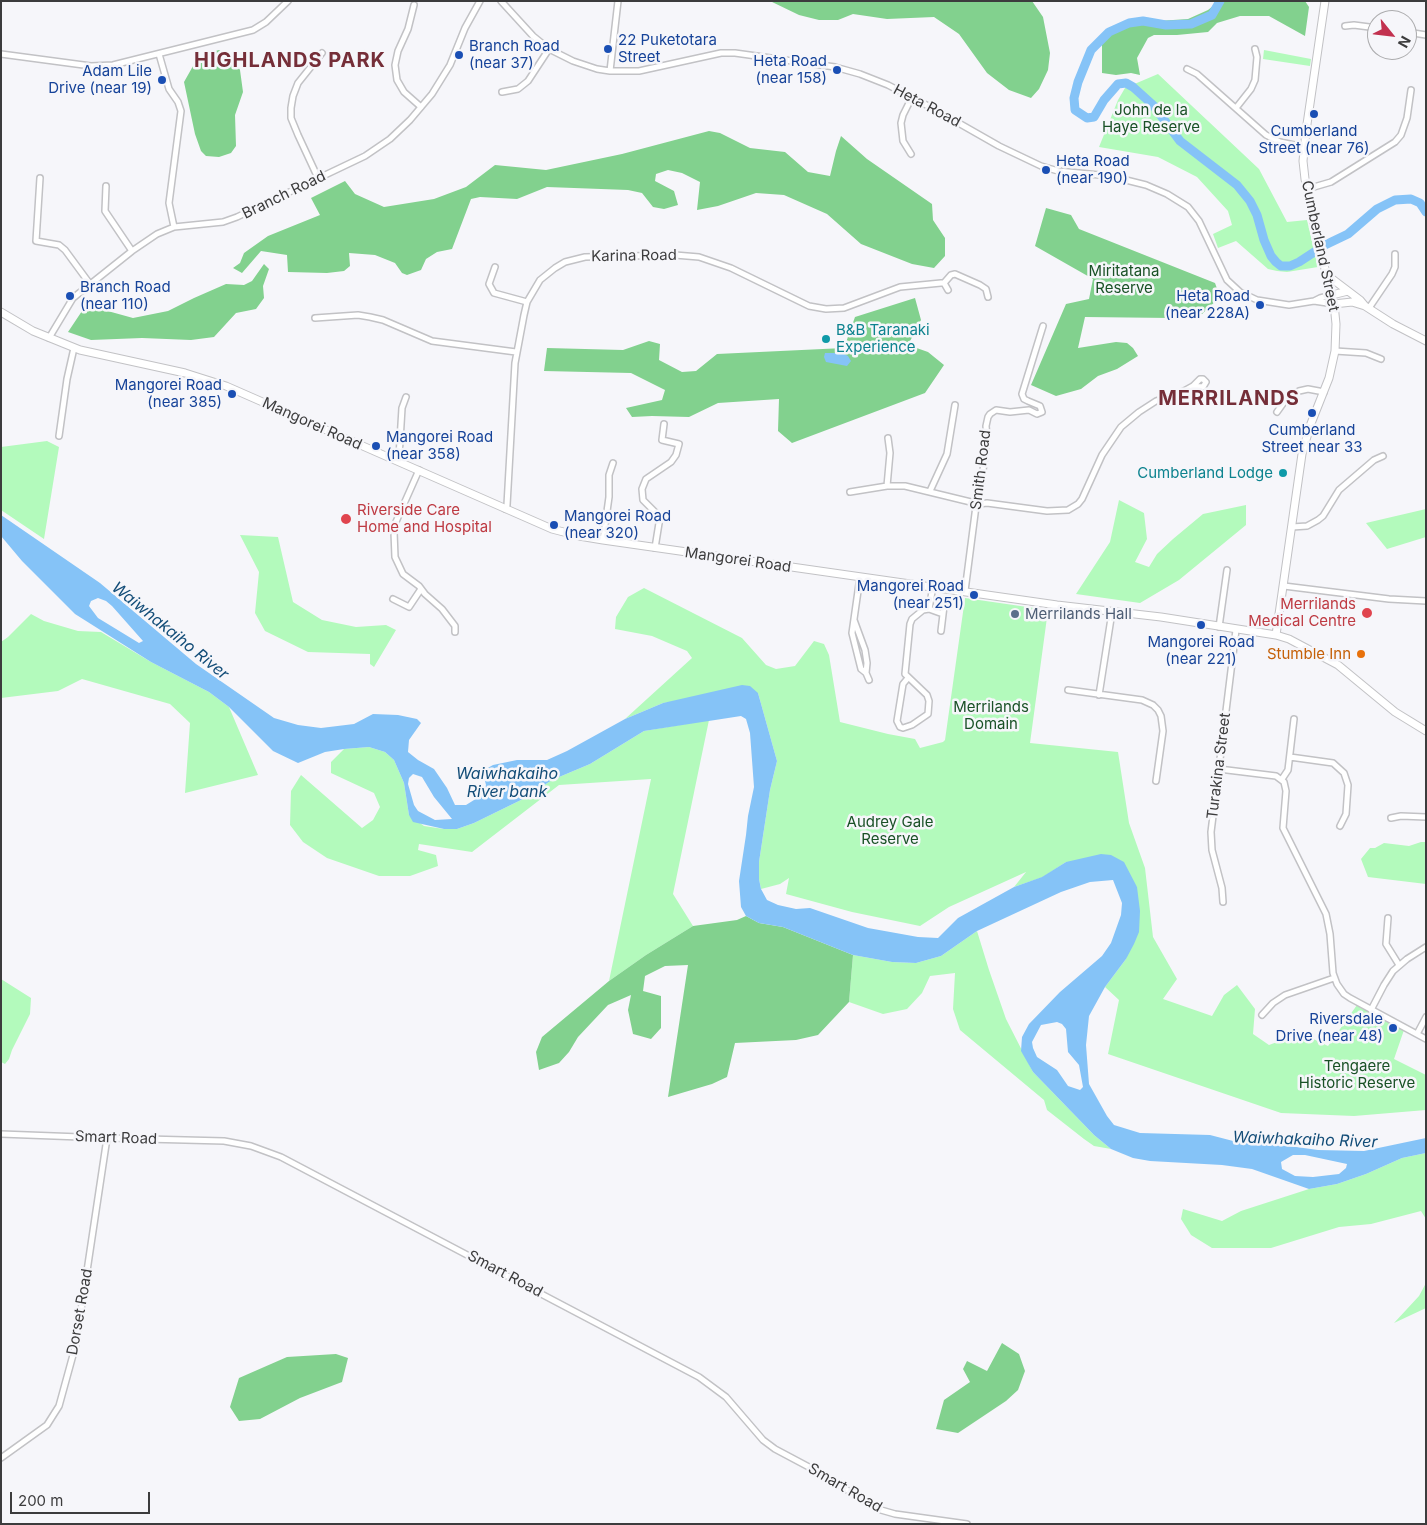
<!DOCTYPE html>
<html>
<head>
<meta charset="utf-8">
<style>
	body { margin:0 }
	#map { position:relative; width:1427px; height:1525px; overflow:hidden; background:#f6f6fa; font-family:Inter,sans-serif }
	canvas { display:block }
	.frame { position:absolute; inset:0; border:2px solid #3c3c3d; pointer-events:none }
	.north { position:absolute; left:1367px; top:10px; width:50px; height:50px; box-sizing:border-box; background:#f6f6fa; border:1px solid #acacae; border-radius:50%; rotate:119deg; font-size:14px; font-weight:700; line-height:20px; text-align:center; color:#3c3c3d }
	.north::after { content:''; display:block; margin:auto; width:18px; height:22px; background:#c2314f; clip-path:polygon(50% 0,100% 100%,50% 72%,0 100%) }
	.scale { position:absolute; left:10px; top:1492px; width:140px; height:22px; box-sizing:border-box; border:2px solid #3c3c3d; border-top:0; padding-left:6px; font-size:15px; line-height:18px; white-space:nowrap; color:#3c3c3d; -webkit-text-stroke:4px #f6f6fa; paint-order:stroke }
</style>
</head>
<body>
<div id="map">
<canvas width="1427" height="1525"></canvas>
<div class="frame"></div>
<div class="north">N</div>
<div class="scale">200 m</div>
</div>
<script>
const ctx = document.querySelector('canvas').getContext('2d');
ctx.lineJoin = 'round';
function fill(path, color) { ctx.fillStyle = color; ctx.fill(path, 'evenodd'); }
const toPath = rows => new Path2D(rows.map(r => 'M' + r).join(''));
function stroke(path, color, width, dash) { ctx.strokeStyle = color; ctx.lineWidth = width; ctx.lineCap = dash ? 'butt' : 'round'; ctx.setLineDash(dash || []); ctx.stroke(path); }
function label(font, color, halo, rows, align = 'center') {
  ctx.font = font + ' Inter,sans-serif'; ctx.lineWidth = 5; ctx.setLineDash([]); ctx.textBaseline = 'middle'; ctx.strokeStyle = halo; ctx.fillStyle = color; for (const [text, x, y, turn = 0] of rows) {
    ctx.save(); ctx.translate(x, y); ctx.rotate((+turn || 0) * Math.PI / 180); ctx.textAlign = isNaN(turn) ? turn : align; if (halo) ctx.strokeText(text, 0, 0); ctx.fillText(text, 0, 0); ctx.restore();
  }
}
fill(toPath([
	[1264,50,1311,59,1310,66,1263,59],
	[1158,74,1259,169,1287,222,1307,220,1318,267,1287,272,1277,271,1268,269,1236,241,1218,248,1213,234,1232,225,1228,211,1197,177,1158,157,1099,147,1118,100,1125,88],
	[47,441,59,447,44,539,1,510,1,447],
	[1119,500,1144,513,1147,539,1135,562,1149,567,1157,554,1173,539,1203,514,1246,505,1246,525,1179,580,1140,603,1076,594,1110,542],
	[1426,509,1426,537,1387,549,1366,523],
	[240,535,278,537,293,602,322,620,356,627,386,625,396,630,374,667,370,664,370,654,308,652,265,631,255,613,259,572],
	[644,588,742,638,766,665,776,669,795,666,814,641,824,644,829,655,840,722,888,734,915,739,920,748,943,742,945,740,965,598,1048,610,1030,743,1118,752,1129,823,1145,868,1153,937,1177,979,1163,999,1212,1016,1224,995,1237,985,1255,1009,1253,1034,1269,1045,1301,1033,1328,1046,1357,1005,1404,1030,1394,1059,1426,1075,1426,1110,1354,1116,1281,1113,1108,1054,1119,1000,1105,987,1126,959,1137,887,1066,862,1043,877,1014,887,1026,872,949,907,920,926,852,912,786,894,789,878,780,884,761,889,759,879,759,862,770,790,777,761,758,693,663,703,625,719,692,658,687,651,652,636,615,629,616,617,628,597],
	[31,614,44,621,78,631,101,632,151,662,209,692,229,707,258,775,185,793,190,723,170,704,82,679,58,691,1,698,1,642,8,637],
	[709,720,673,894,693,926,646,955,609,981,651,779,559,785,472,852,419,844,418,850,436,855,438,866,410,876,379,876,327,858,303,842,290,825,291,791,301,775,362,828,373,820,380,807,374,793,331,773,331,762,344,749,369,747,385,752,394,760,404,783,409,815,424,826,444,829,457,829,474,823,523,799,552,780,590,764,644,731],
	[1421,842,1426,842,1426,884,1368,877,1361,859,1370,848,1375,848,1384,843,1409,846],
	[977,931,989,970,1006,1019,1033,1072,1094,1135,1111,1149,1094,1146,1084,1139,1047,1110,1044,1100,960,1030,953,1009,955,973,930,976,922,993,907,1009,883,1014,849,1002,853,955,892,962,916,963,941,956],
	[1,979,31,998,30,1014,12,1050,9,1059,5,1064,1,1062],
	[1426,1153,1426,1219,1421,1211,1371,1224,1339,1227,1271,1248,1212,1248,1191,1235,1181,1219,1183,1209,1222,1221,1241,1211,1309,1189,1337,1184,1366,1174,1402,1158],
	[1426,1283,1426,1308,1394,1323,1419,1296]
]), '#b3fabc');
fill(toPath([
	[770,1,1032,1,1043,17,1050,53,1048,70,1039,89,1031,98,1009,90,987,73,959,34,934,17,887,19,853,14,838,20,819,20,799,15],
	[1219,1,1305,1,1309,7,1305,36,1269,16,1240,16,1217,23,1208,32,1177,35,1154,35,1148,38,1137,58,1140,75,1131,73,1116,75,1102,73,1102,35,1117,29,1143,22,1188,19,1208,10],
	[219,50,232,58,240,70,243,92,235,115,236,146,231,153,219,157,206,156,201,151,195,134,184,82,197,59,208,53],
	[709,131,720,133,750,148,785,152,808,172,830,176,836,151,841,136,867,159,932,204,933,220,945,238,945,256,934,268,912,264,861,244,827,214,784,195,756,193,718,206,697,210,700,182,682,173,668,170,656,174,655,181,674,191,678,205,664,209,653,207,642,193,628,190,547,187,517,199,480,197,471,199,452,249,437,252,426,259,421,270,407,275,402,273,395,263,375,255,349,253,350,266,344,271,327,273,288,272,287,255,261,251,242,273,233,268,240,263,244,253,268,236,320,215,311,198,345,181,355,194,384,207,434,199,466,187,495,165,546,170,622,154],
	[1046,208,1071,215,1079,229,1215,283,1220,297,1202,314,1171,318,1085,317,1078,348,1116,342,1127,343,1133,348,1138,356,1117,369,1098,376,1081,389,1056,396,1031,385,1066,304,1089,299,1093,279,1035,246],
	[264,264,269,269,263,286,264,298,256,309,236,313,214,337,191,340,142,338,91,340,68,332,86,305,133,318,168,311,194,298,226,284,244,285,252,281],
	[915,298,921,320,908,345,928,352,944,365,925,393,792,443,778,431,779,399,718,403,689,417,652,416,632,417,626,408,662,400,665,390,631,373,544,371,547,348,623,350,649,341,660,344,659,360,682,372,696,371,717,354,844,348,855,317],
	[746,916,759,923,783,927,853,955,849,1002,818,1035,796,1040,735,1043,727,1077,712,1084,668,1097,688,965,665,966,645,976,643,991,661,996,661,1028,651,1039,633,1034,628,1010,631,995,608,1005,578,1037,569,1052,559,1063,539,1070,536,1052,542,1037,609,981,646,955,693,926,737,920],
	[1002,1343,1019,1354,1025,1371,1018,1390,1006,1401,958,1433,936,1429,944,1400,970,1382,963,1369,967,1361,987,1371],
	[336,1354,348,1358,342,1382,300,1398,260,1419,239,1421,230,1407,239,1378,287,1357]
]), '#82d18e');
fill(toPath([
	[825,353,842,353,848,356,851,361,847,366,826,362,824,357],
	[1,515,100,583,196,664,274,718,298,725,321,728,354,724,373,714,398,715,417,719,421,723,409,740,408,752,418,760,434,769,447,788,455,805,466,805,482,795,486,785,484,777,486,769,493,765,517,760,547,760,567,751,625,719,663,703,742,685,750,686,758,693,777,761,770,790,759,862,759,879,761,889,767,900,778,905,796,909,810,908,868,928,918,937,938,938,958,918,1014,887,1042,877,1066,862,1101,854,1111,855,1124,862,1137,887,1140,911,1139,932,1134,944,1126,959,1105,987,1089,1016,1086,1045,1089,1084,1107,1116,1114,1125,1140,1133,1210,1135,1237,1142,1289,1146,1318,1150,1364,1151,1426,1138,1426,1153,1402,1158,1366,1174,1337,1184,1309,1189,1252,1169,1222,1165,1150,1161,1133,1158,1111,1149,1094,1135,1033,1072,1021,1051,1022,1037,1029,1024,1060,992,1102,956,1111,943,1121,915,1122,903,1113,880,1090,882,1061,892,977,931,941,956,916,963,892,962,853,955,783,927,759,923,746,916,741,907,739,881,746,835,748,816,754,787,750,733,746,719,741,716,644,731,590,764,552,780,523,799,474,823,457,829,444,829,413,822,409,815,404,783,394,760,385,752,369,747,344,749,325,752,298,763,273,751,229,707,209,692,151,662,75,614,22,561,1,536],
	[98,598,106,601,112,606,143,641,139,643,98,618,89,606,91,601],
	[413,774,422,777,434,797,452,819,435,820,418,811,414,805,408,784,409,778],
	[1057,1022,1062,1024,1066,1029,1068,1052,1079,1065,1083,1087,1080,1090,1068,1086,1057,1070,1037,1057,1033,1048,1032,1042,1041,1025],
	[1293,1155,1305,1155,1347,1164,1346,1168,1339,1174,1313,1177,1295,1176,1282,1169,1281,1162]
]), '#85c3f7');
stroke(toPath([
	[1220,1,1212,15,1191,24,1166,25,1143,21,1129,23,1109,32,1091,50,1078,82,1074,98,1075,110,1087,118,1094,117,1104,100,1118,84,1126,83,1133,87,1153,105,1180,141,1237,185,1250,201,1257,215,1264,240,1271,256,1276,262,1281,266,1290,266,1299,262,1325,245,1348,234,1377,209,1395,200,1411,199,1420,203,1426,212]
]), '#85c3f7', 9);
const street = toPath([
	[501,1,533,36,549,49,573,61,597,69,610,71,639,71,721,53,735,53,835,67,860,74,888,85,934,109,999,146,1041,166,1058,171,1110,176,1146,185,1167,194,1188,207,1199,221,1227,280,1240,292,1257,300,1289,305,1314,301,1320,298,1332,295],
	[414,5,408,29,398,51,395,65,397,80,404,92,421,107],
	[1345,26,1354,25,1377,28],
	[1407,32,1426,35],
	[1,54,91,66,113,65,253,30,266,22,288,1],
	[159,54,169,89,178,102,181,111,169,203,174,227],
	[1187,69,1197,74,1266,135,1280,142,1304,147],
	[610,71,618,1],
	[502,92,518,89,528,81,549,49],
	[1236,108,1251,89,1255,80,1257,57,1255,49],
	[911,154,903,141,901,123,903,115,912,97],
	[40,178,36,241,59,245,65,250,90,284],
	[318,178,298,135,291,118,291,108,293,96,298,83,322,53],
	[106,186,105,211,132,251],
	[1307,189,1331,182,1395,142,1401,135,1407,118,1411,90],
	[495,267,489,284,494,293,527,302],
	[944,283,951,275,955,274,980,285,986,289,988,297],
	[1314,301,1334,304],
	[1369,308,1392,274,1395,267,1395,254],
	[315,318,358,315,370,317,383,320,432,341,516,352],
	[49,338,73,298,132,251,157,234,174,227,223,222,237,217,365,156,390,139,410,120,432,94,450,65,465,28,480,1],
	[1335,351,1366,353,1381,359],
	[1277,412,1287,398,1299,391,1308,389,1324,392],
	[59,436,67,379,74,348],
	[397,460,399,457,402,408,406,397],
	[419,470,395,524,394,532,395,557,403,574,419,586,425,594,442,609,455,626,455,632],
	[887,486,890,453,888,438],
	[930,491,947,454,955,405],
	[850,492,887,486,905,486,979,504,987,503,1047,511,1068,510,1078,504,1082,499,1102,455,1121,427,1139,412,1156,401,1184,391,1193,386,1200,379,1203,379,1206,382,1203,387,1193,386],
	[505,509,507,505,515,363,524,315,527,302,540,280,555,268,565,262,585,257,675,255,699,257,731,268,809,306,826,309,844,308,900,287,941,283,944,283,948,290],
	[1292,527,1307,526,1318,520,1323,516,1339,490,1374,460,1383,456],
	[603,540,609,497,609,475,613,463],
	[655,548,660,517,643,500,642,489,646,479,671,462,676,455,679,444,662,440,664,424],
	[860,577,852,633,861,669,866,673,869,680],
	[1284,586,1389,599,1426,601],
	[965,591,976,506,979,504,987,437,986,426,988,417,990,414,996,410,1010,412,1029,410,1037,414,1042,412,1040,406,1028,401,1024,399,1022,394,1043,326],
	[393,599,409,607,421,589],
	[929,609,943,614],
	[854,620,865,650,867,663,866,673],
	[1219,627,1227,570],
	[941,631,944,606],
	[908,678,903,684,897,721,900,727,903,728,912,725,928,714,929,701,927,695,905,674,910,624,912,619,923,610,929,609,933,586],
	[1068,690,1142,700,1153,705,1158,710,1161,716,1163,731,1156,781],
	[1099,695,1112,612],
	[1290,757,1333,763,1344,773,1348,785,1346,814,1340,826],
	[1219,769,1276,776,1284,782,1286,791,1283,828,1326,914,1330,934,1333,973,1337,984,1344,994,1350,998,1426,1039],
	[1282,779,1288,770,1294,719],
	[1391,818,1401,816,1426,817],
	[1223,902,1222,888,1212,850,1211,832,1236,630],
	[1388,918,1386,944,1399,965],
	[1371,1010,1384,985,1393,971,1407,959,1426,947],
	[1262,1015,1273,1003,1285,995,1334,978],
	[1417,1034,1426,1017],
	[1,1134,107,1138,224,1141,251,1146,281,1157,699,1377,726,1397,763,1440,775,1449,822,1474,869,1504,881,1510,895,1514,967,1524],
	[1,1458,47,1425,59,1406,76,1344,107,1138]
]);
const secondary = toPath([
	[1327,275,1360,300,1365,306,1393,324,1426,341],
	[1332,295,1348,291],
	[1334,304,1352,302,1365,306],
	[1,312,33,331,80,350,185,373,226,386,552,529,579,536,603,540,1057,605,1161,617,1276,635,1289,639,1338,665,1395,712,1426,731],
	[1276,635,1302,454,1310,426,1329,378,1335,351,1336,324,1334,304,1315,230,1305,179,1303,161,1306,131,1325,1]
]);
stroke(street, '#c2c2c5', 8);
stroke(secondary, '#c2c2c5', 9);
stroke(street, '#fff', 5);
stroke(secondary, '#fff', 7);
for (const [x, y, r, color] of [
	[608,49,5,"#1a4fb4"],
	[459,55,5,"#1a4fb4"],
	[837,70,5,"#1a4fb4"],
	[162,80,5,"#1a4fb4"],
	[1314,114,5,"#1a4fb4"],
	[1046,170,5,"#1a4fb4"],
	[70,296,5,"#1a4fb4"],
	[1260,305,5,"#1a4fb4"],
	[826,339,5,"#0f9aa8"],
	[232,394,5,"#1a4fb4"],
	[1312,413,5,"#1a4fb4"],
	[376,446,5,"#1a4fb4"],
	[1283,473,5,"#0f9aa8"],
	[346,519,6,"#e0444e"],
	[554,525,5,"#1a4fb4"],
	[974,595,5,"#1a4fb4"],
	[1367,613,6,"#e0444e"],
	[1015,614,5,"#5c6f8a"],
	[1201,625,5,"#1a4fb4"],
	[1361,654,5,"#e8710a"],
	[1393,1028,5,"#1a4fb4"]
]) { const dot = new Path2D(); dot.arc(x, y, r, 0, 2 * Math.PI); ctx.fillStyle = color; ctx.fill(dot); stroke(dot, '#f6f6fa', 2); }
label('15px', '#164399', '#f6f6fa', [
	["22 Puketotara",618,40],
	["Street",618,57],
	["Branch Road",469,46],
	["(near 37)",469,63],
	["Heta Road",827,61,"right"],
	["(near 158)",827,78,"right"],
	["Adam Lile",152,71,"right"],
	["Drive (near 19)",152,88,"right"],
	["Cumberland",1314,131,"center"],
	["Street (near 76)",1314,148,"center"],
	["Heta Road",1056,161],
	["(near 190)",1056,178],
	["Branch Road",80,287],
	["(near 110)",80,304],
	["Heta Road",1250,296,"right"],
	["(near 228A)",1250,313,"right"],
	["Mangorei Road",222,385,"right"],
	["(near 385)",222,402,"right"],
	["Cumberland",1312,430,"center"],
	["Street near 33",1312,447,"center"],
	["Mangorei Road",386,437],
	["(near 358)",386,454],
	["Mangorei Road",564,516],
	["(near 320)",564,533],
	["Mangorei Road",964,586,"right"],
	["(near 251)",964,603,"right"],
	["Mangorei Road",1201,642,"center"],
	["(near 221)",1201,659,"center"],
	["Riversdale",1383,1019,"right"],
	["Drive (near 48)",1383,1036,"right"]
], 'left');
label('15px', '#3c3c3d', '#f6f6fa', [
	["Heta Road",927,106,28],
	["Branch Road",284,195,-26],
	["Cumberland Street",1320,246,78],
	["Karina Road",634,256,-1],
	["Mangorei Road",312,424,24],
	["Smith Road",981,470,-83],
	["Mangorei Road",738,560,8],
	["Turakina Street",1219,766,-83],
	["Smart Road",116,1138,2],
	["Smart Road",505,1274,28],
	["Dorset Road",80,1312,-80],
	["Smart Road",845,1488,30]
]);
label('15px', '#195126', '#f6f6fa', [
	["John de la",1151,110],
	["Haye Reserve",1151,127],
	["Miritatana",1124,271],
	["Reserve",1124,288],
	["Merrilands",991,707],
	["Domain",991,724],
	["Audrey Gale",890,822],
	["Reserve",890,839],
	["Tengaere",1357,1066],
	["Historic Reserve",1357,1083]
]);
label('15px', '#0d838f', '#f6f6fa', [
	["B&B Taranaki",836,330],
	["Experience",836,347],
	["Cumberland Lodge",1273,473,"right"]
], 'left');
label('15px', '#be3a42', '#f6f6fa', [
	["Riverside Care",357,510],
	["Home and Hospital",357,527],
	["Merrilands",1356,604,"right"],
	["Medical Centre",1356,621,"right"]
], 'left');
label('15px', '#4e5e75', '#f6f6fa', [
	["Merrilands Hall",1025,614]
], 'left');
label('15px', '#c56008', '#f6f6fa', [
	["Stumble Inn",1351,654]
], 'right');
label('italic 16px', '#134d78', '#f6f6fa', [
	["Waiwhakaiho River",170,631,39],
	["Waiwhakaiho",507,774],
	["River bank",507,792],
	["Waiwhakaiho River",1305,1140,2]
]);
ctx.letterSpacing = '1px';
label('bold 20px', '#752e38', '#f6f6fa', [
	["HIGHLANDS PARK",290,61],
	["MERRILANDS",1229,399]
]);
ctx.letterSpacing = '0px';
</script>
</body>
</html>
